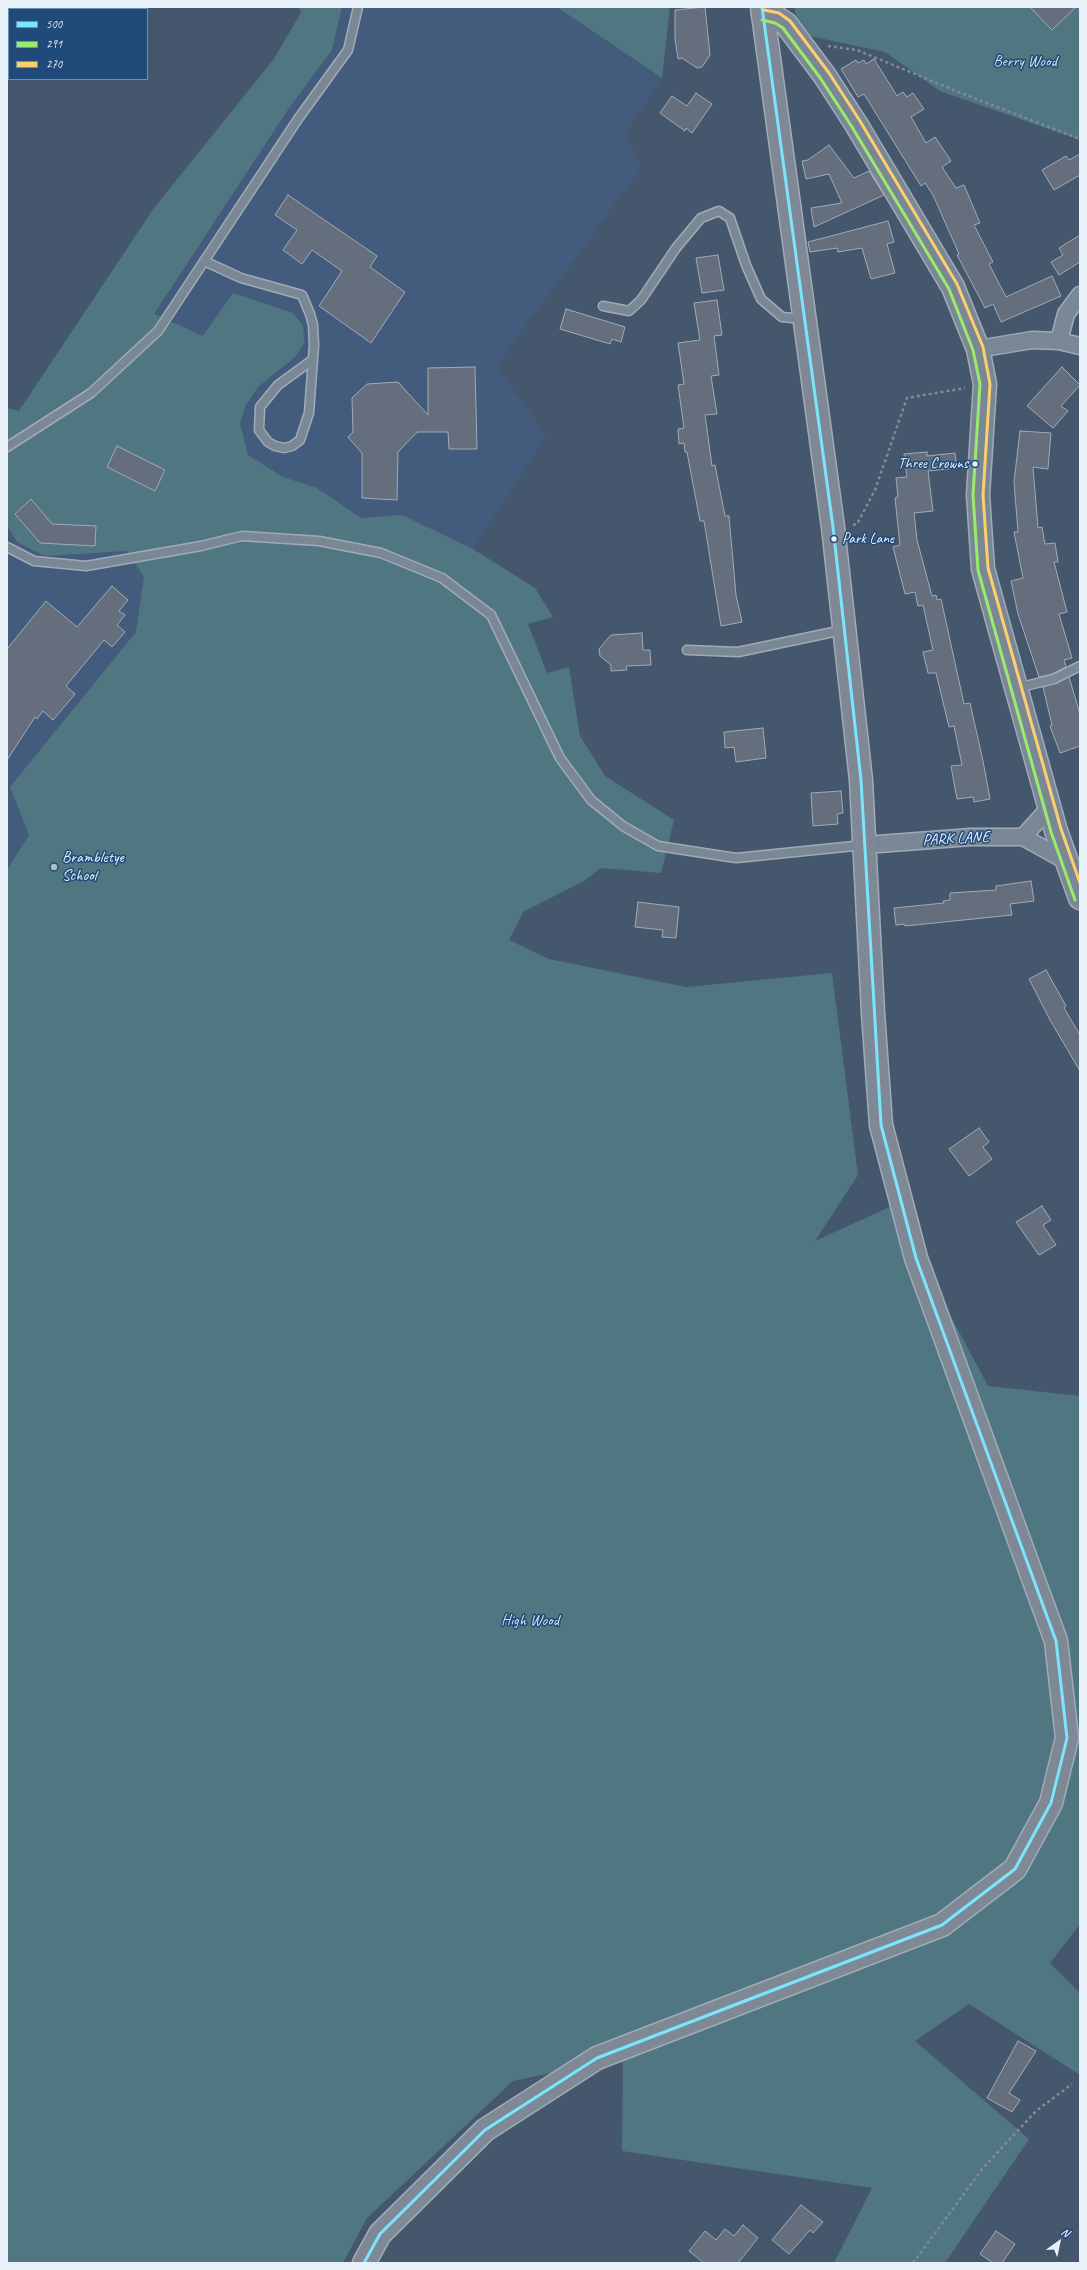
<!DOCTYPE html>
<html>
<head>
<meta charset="utf-8">
<style>
	body { margin:0 }
	#map { position:relative; width:1087px; height:2270px; overflow:hidden; background:#45576d; font-family:Caveat,sans-serif }
	canvas { display:block }
	.frame { position:absolute; inset:0; border:8px solid #e8f1f8; pointer-events:none }
	.legend { position:absolute; left:8px; top:8px; width:140px; height:72px; box-sizing:border-box; background:#1f4a7a; border:1px solid #6f8dac; margin:0; padding:5px 7px; list-style:none; font-size:12px; color:#e8f1f8 }
	.legend li { display:flex; align-items:center; gap:8px; height:20px }
	.legend b { width:20px; border:1px solid #6f8dac }
	.north { position:absolute; left:1039px; top:2222px; width:40px; height:40px; -webkit-text-stroke:3px #1f4a7a; paint-order:stroke; rotate:33deg; font-size:11px; font-weight:700; line-height:16px; text-align:center; color:#e8f1f8 }
	.north::after { content:''; display:block; margin:auto; width:14px; height:18px; background:#e8f1f8; clip-path:polygon(50% 0,100% 100%,50% 72%,0 100%) }
</style>
</head>
<body>
<div id="map">
<canvas width="1087" height="2270"></canvas>
<div class="frame"></div>
<ul class="legend">
<li><b style="height:5px;background:#7ae5fd"></b>500</li>
<li><b style="height:5px;background:#9aea6d"></b>291</li>
<li><b style="height:5px;background:#fece6d"></b>270</li>
</ul>
<div class="north">N</div>
</div>
<script>
const ctx = document.querySelector('canvas').getContext('2d');
ctx.lineJoin = 'round';
function fill(path, color) { ctx.fillStyle = color; ctx.fill(path, 'evenodd'); }
const toPath = rows => new Path2D(rows.map(r => 'M' + r).join(''));
function stroke(path, color, width, dash) { ctx.strokeStyle = color; ctx.lineWidth = width; ctx.lineCap = dash ? 'butt' : 'round'; ctx.setLineDash(dash || []); ctx.stroke(path); }
function label(font, color, halo, rows, align = 'center') {
  ctx.font = font + ' Caveat,sans-serif'; ctx.lineWidth = 3; ctx.setLineDash([]); ctx.textBaseline = 'middle'; ctx.strokeStyle = halo; ctx.fillStyle = color; for (const [text, x, y, turn = 0] of rows) {
    ctx.save(); ctx.translate(x, y); ctx.rotate((+turn || 0) * Math.PI / 180); ctx.textAlign = isNaN(turn) ? turn : align; if (halo) ctx.strokeText(text, 0, 0); ctx.fillText(text, 0, 0); ctx.restore();
  }
}
fill(toPath([
	[299,7,557,7,662,78,625,133,641,168,496,366,546,435,473,549,456,580,144,577,136,632,10,787,29,835,7,1664,7,408,19,411,154,208,273,60,301,13]
]), '#435c7d');
fill(toPath([
	[299,7,342,7,332,50,289,108,154,314,203,336,233,293,293,313,303,325,304,343,295,357,258,387,246,405,240,423,248,455,283,477,317,488,361,518,402,515,473,549,535,588,553,617,528,624,547,673,569,667,580,736,605,776,674,820,661,873,601,868,584,881,523,912,509,940,549,959,686,987,832,973,858,1175,815,1241,892,1206,988,1386,1080,1396,1080,1924,1050,1963,1080,1993,1080,2075,969,2004,915,2041,1029,2139,945,2263,834,2263,872,2188,622,2151,623,2058,513,2081,367,2218,343,2263,7,2263,7,870,29,835,10,787,136,632,144,577,127,551,45,556,17,542,7,525,7,408,19,411,154,208,273,60,301,13],
	[557,7,670,7,662,78],
	[794,7,1080,7,1080,140,940,91,885,52,800,34]
]), '#507781');
const building = toPath([
	[705,7,710,55,702,67,697,68,682,58,678,59,675,39,675,10,705,7],
	[1030,7,1076,7,1052,30,1030,7],
	[874,59,897,96,903,92,907,97,913,93,924,109,911,117,926,143,935,137,951,161,942,167,956,188,964,185,980,223,974,225,993,262,989,264,1006,297,1052,276,1061,296,1001,322,993,304,985,308,957,255,959,254,933,195,925,183,921,186,864,94,858,97,841,69,856,60,858,63,864,60,866,64,874,59],
	[696,93,712,104,692,133,686,128,685,131,660,113,672,96,687,106,696,93],
	[829,145,854,178,869,171,884,195,814,227,811,208,842,203,829,174,806,179,802,161,808,160,829,145],
	[1080,154,1080,175,1054,190,1042,170,1066,156,1069,160,1080,154],
	[288,195,377,256,370,267,405,292,371,343,319,306,342,271,312,250,302,264,283,250,297,230,275,215,288,195],
	[888,221,894,242,887,244,895,273,871,279,862,248,838,252,837,248,810,252,808,242,888,221],
	[1080,235,1080,262,1059,275,1051,262,1063,255,1059,248,1080,235],
	[718,255,724,290,702,293,696,258,718,255],
	[717,300,722,335,714,336,719,375,711,376,717,414,705,415,712,466,715,465,725,516,729,516,736,595,742,622,721,626,704,521,700,521,687,452,685,452,684,443,679,444,678,429,684,428,678,385,684,384,678,343,700,340,694,303,717,300],
	[566,309,625,327,621,342,612,339,610,344,560,329,566,309],
	[475,367,477,449,449,449,448,432,417,432,398,452,397,500,362,498,362,453,348,437,353,432,352,398,367,384,398,382,428,415,428,368,475,367],
	[1062,367,1080,385,1061,406,1068,411,1053,428,1027,406,1062,367],
	[1020,431,1051,433,1048,469,1033,467,1038,528,1042,527,1045,544,1055,543,1058,562,1054,562,1067,612,1059,614,1072,658,1064,660,1066,667,1052,674,1039,677,1018,614,1011,581,1023,578,1014,532,1018,532,1014,482,1020,431],
	[117,446,165,470,155,491,107,467,117,446],
	[927,452,927,456,955,453,957,468,928,471,933,511,914,513,917,540,932,596,936,595,937,600,941,599,964,704,970,703,983,761,990,799,974,802,973,797,957,799,951,766,962,765,954,726,949,727,936,673,928,673,923,652,933,650,923,605,918,606,915,592,905,594,893,547,900,545,895,498,898,497,896,478,907,477,904,454,927,452],
	[31,499,52,524,96,526,95,546,40,543,15,514,31,499],
	[112,586,128,600,119,611,125,615,117,625,125,632,112,647,104,640,66,686,75,694,53,720,43,711,37,719,35,717,7,760,7,649,46,601,77,627,112,586],
	[642,633,643,650,650,650,651,665,626,666,627,670,611,671,611,665,600,656,599,649,611,635,642,633],
	[1069,677,1080,714,1080,746,1060,753,1050,726,1052,725,1043,687,1069,677],
	[763,728,766,758,736,762,734,747,725,748,724,732,763,728],
	[841,791,843,813,837,814,838,824,813,826,811,793,841,791],
	[1031,881,1034,901,1010,904,1012,915,905,926,904,924,896,925,894,908,944,903,943,901,950,900,950,893,996,890,996,886,1031,881],
	[638,902,679,907,676,938,662,937,663,930,635,927,638,902],
	[1046,970,1066,1006,1064,1008,1080,1035,1080,1071,1050,1020,1029,979,1046,970],
	[979,1128,989,1142,983,1147,992,1159,969,1176,949,1149,979,1128],
	[1042,1206,1051,1220,1043,1225,1056,1245,1039,1255,1016,1222,1042,1206],
	[1018,2041,1036,2051,1009,2093,1020,2100,1012,2112,987,2098,1018,2041],
	[801,2205,823,2222,813,2233,810,2230,789,2254,772,2240,801,2205],
	[743,2225,758,2238,738,2263,704,2263,689,2251,705,2231,716,2240,725,2229,734,2236,743,2225],
	[996,2231,1015,2244,1002,2263,993,2263,980,2254,996,2231]
]);
fill(building, '#646e7c');
stroke(building, '#a1abb7', 1);
const lane = toPath([
	[204,261,241,278,302,295,310,314,313,325,314,345,309,413,300,440,292,446,284,448,275,446,268,442,259,430,260,407,278,385,311,361],
	[603,306,629,311,641,300,676,248,701,218,719,211,730,218,746,265,761,299,782,317,803,319],
	[7,447,91,393,158,331,298,119,348,50,358,7],
	[7,547,34,561,86,566,201,546,242,536,319,541,381,553,442,578,491,615,560,758,591,800,623,826,658,846,736,858,864,845],
	[687,650,738,652,843,630],
	[1017,688,1054,679,1080,666]
]);
const street = toPath([
	[1059,341,1066,314,1080,295],
	[978,349,1032,340,1059,341,1080,346],
	[1049,808,1023,837,1066,861],
	[865,845,971,837,1023,837]
]);
const secondary = toPath([
	[763,15,777,18,786,24,825,76,856,124,953,287,978,349,985,384,978,495,983,569,1056,831,1080,898]
]);
const highway = toPath([
	[364,2263,380,2234,485,2130,597,2058,942,1925,1015,1869,1051,1803,1067,1738,1056,1641,916,1258,881,1125,873,1013,861,780,833,527,762,7]
]);
stroke(lane, '#a1abb7', 11);
stroke(street, '#a1abb7', 19);
stroke(secondary, '#a1abb7', 25);
stroke(highway, '#a1abb7', 25);
stroke(toPath([
	[828,46,857,50,956,91,1080,139],
	[853,525,857,524,875,490,907,398,965,388],
	[913,2263,983,2168,1036,2111,1072,2084]
]), '#808a97', 2.5, [3, 3]);
stroke(lane, '#7a8795', 8);
stroke(street, '#7a8795', 16);
stroke(secondary, '#7a8795', 22);
stroke(highway, '#7e8995', 22);
stroke(toPath([
	[364,2263,380,2234,485,2130,597,2058,942,1925,1015,1869,1051,1803,1067,1738,1056,1641,916,1258,881,1125,861,780,833,527,762,7]
]), '#7ae5fd', 3);
stroke(toPath([
	[762,20,775,23,783,28,821,79,852,127,949,289,973,350,980,384,973,495,978,570,1051,832,1075,900]
]), '#9aea6d', 3);
stroke(toPath([
	[764,10,779,13,790,21,829,73,860,121,957,284,983,347,990,384,983,495,988,568,1061,829,1080,883]
]), '#fece6d', 3);
for (const [x, y, r, color] of [
	[975,464,3.5,"#e8f1f8"],
	[834,539,3.5,"#e8f1f8"],
	[54,867,4,"#afbbc7"]
]) { const dot = new Path2D(); dot.arc(x, y, r, 0, 2 * Math.PI); ctx.fillStyle = color; ctx.fill(dot); stroke(dot, '#1f4a7a', 1.5); }
label('15px', '#e8f1f8', '#1f4a7a', [
	["Three Crowns",968,464],
	["Park Lane",842,539,"left"]
], 'right');
label('16px', '#d2dfe7', '#1f4a7a', [
	["Berry Wood",1025,62],
	["High Wood",530,1621]
]);
label('16px', '#e8f1f8', '#1f4a7a', [
	["PARK LANE",956,839,-3]
]);
label('16px', '#e8f1f8', '#1f4a7a', [
	["Brambletye",62,858],
	["School",62,876]
], 'left');
</script>
</body>
</html>
